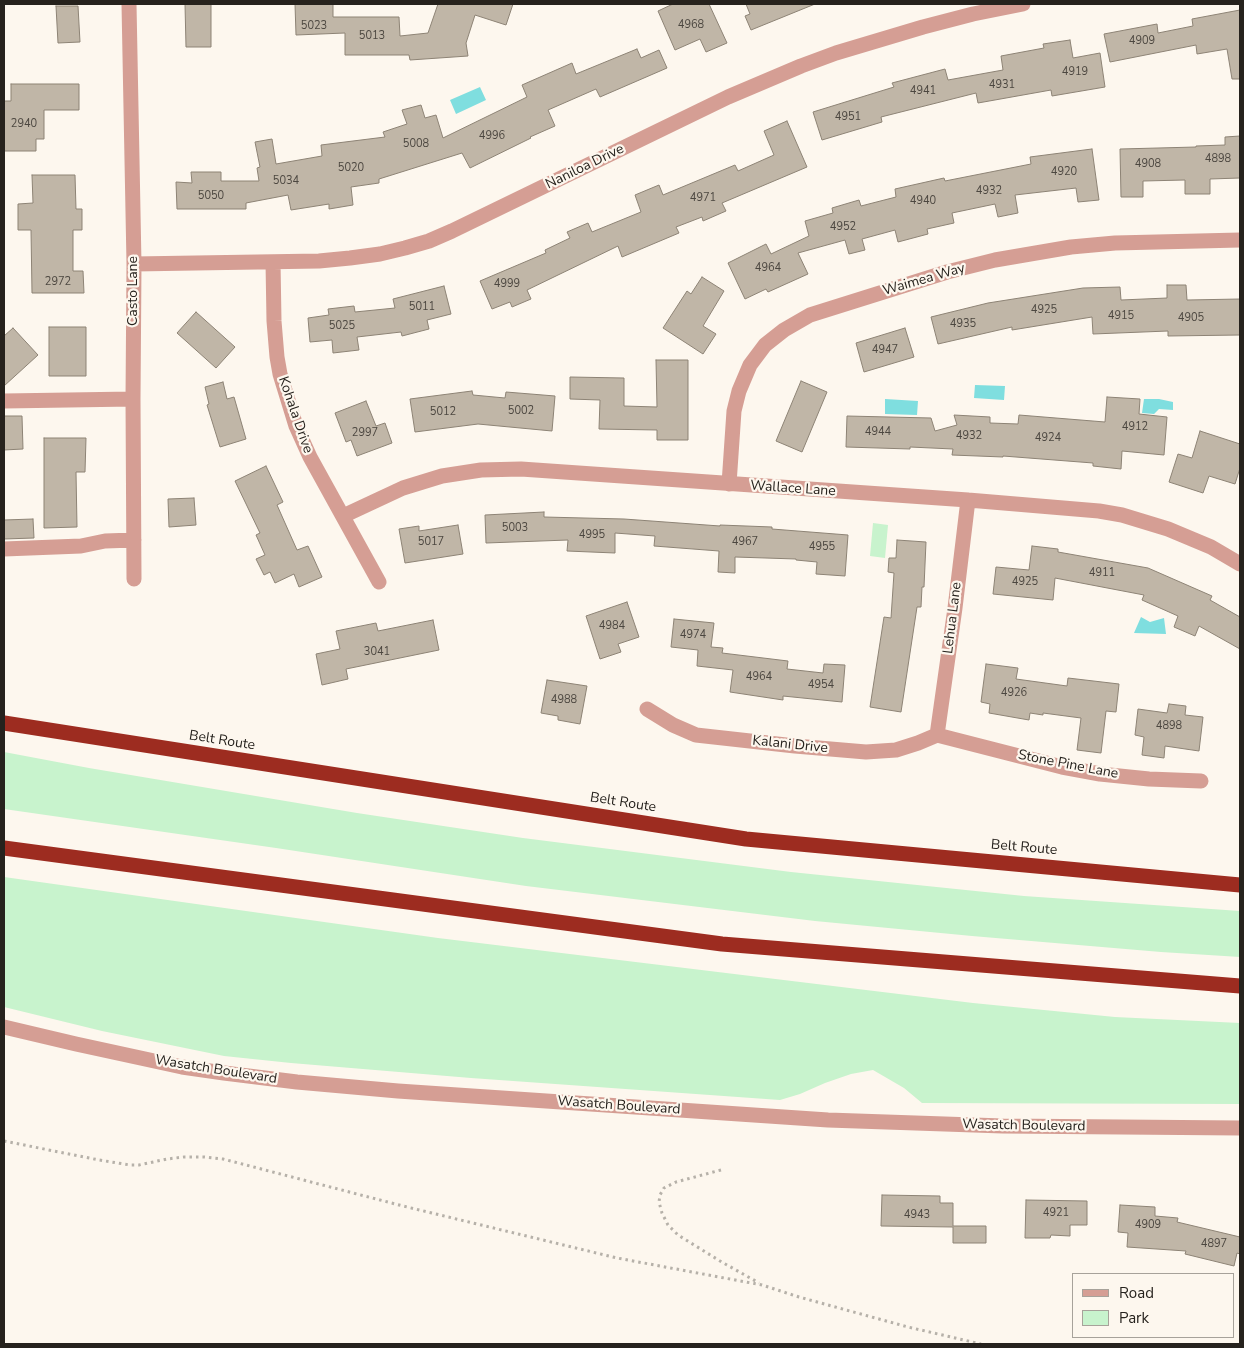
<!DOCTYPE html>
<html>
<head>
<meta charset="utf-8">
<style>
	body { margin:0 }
	#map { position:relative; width:1244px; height:1348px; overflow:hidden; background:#fdf7ee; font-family:"Nunito Sans",sans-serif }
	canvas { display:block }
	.frame { position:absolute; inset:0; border:5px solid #26221d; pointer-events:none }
	.legend { position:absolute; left:1072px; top:1273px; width:162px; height:65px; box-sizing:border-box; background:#fdf7ee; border:1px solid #a7a29a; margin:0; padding:6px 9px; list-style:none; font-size:15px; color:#26221d }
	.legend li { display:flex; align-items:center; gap:10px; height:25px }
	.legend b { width:25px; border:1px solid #a7a29a }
</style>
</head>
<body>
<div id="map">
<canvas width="1244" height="1348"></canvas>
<div class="frame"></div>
<ul class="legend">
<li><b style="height:6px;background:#d59e94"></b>Road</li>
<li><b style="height:14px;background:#c8f3cd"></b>Park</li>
</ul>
</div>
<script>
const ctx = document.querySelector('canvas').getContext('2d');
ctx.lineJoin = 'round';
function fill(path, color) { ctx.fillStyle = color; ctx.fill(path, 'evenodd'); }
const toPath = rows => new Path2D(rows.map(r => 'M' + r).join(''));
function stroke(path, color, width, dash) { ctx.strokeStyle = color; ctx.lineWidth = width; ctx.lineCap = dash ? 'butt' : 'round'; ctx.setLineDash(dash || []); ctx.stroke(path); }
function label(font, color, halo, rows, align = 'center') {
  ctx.font = font + ' "Nunito Sans",sans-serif'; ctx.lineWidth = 4.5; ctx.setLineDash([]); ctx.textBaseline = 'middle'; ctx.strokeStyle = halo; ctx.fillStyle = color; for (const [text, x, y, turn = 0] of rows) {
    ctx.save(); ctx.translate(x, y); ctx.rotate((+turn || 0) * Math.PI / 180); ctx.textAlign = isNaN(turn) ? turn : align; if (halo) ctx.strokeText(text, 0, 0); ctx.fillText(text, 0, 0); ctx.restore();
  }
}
fill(toPath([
	[873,523,888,525,885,558,870,556],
	[4,752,89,768,357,813,523,838,791,872,1024,896,1240,911,1240,957,1161,952,972,936,815,921,526,886,276,848,4,809],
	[4,877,438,938,973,1003,1115,1017,1240,1023,1240,1104,922,1103,904,1088,873,1070,851,1074,825,1083,800,1094,780,1100,471,1078,291,1063,224,1056,102,1031,4,1007]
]), '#c8f3cd');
fill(toPath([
	[480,87,486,100,456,114,450,100],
	[975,385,1005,386,1004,400,974,398],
	[885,399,918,401,917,415,885,414],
	[1144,399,1159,399,1173,402,1173,410,1159,409,1154,414,1142,413],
	[1141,617,1150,622,1164,618,1166,634,1134,633]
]), '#7fdedf');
const building = toPath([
	[185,4,211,4,211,47,186,47,185,4],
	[295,4,333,4,333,17,399,17,400,36,428,33,438,4,513,4,506,25,475,15,466,43,468,56,410,60,409,55,345,55,345,33,296,35,295,4],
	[673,4,709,4,727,43,706,52,700,39,675,50,658,11,673,4],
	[746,4,815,4,751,30,745,16,750,14,746,4],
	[56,6,78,6,80,42,58,43,56,6],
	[1240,10,1240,79,1232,79,1227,49,1197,54,1196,45,1110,62,1104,34,1157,24,1158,33,1193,26,1192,19,1240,10],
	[1070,40,1073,58,1100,53,1105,87,1052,96,1051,90,978,103,976,93,881,117,882,122,822,140,813,112,894,87,892,83,945,69,948,80,1003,70,1001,56,1044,48,1043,44,1070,40],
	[637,49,641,58,659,50,667,68,600,97,596,89,548,110,555,126,530,137,531,138,470,168,462,153,379,179,379,183,351,187,353,205,329,209,329,204,291,210,288,195,246,203,246,209,177,209,176,182,192,183,191,172,221,172,221,181,259,181,257,168,260,167,255,142,272,139,276,164,322,156,321,145,385,137,383,132,407,124,402,110,421,105,425,118,436,115,443,138,527,97,522,85,572,63,576,74,637,49],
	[11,84,79,84,79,110,44,110,44,139,36,139,36,151,4,151,4,101,11,101,11,84],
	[787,121,807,167,722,203,726,211,703,221,702,217,676,227,679,233,622,257,618,246,527,290,531,299,512,307,510,302,492,309,480,281,546,253,545,250,570,238,567,232,588,223,592,232,641,212,635,195,659,185,663,195,735,165,738,171,774,155,764,131,787,121],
	[1240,136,1240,178,1210,179,1210,194,1185,194,1185,180,1143,181,1143,197,1121,197,1120,149,1196,147,1196,146,1225,145,1225,137,1240,136],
	[1092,149,1099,200,1078,202,1076,188,1015,195,1018,213,998,217,995,204,952,213,954,223,927,229,928,234,898,242,895,230,862,239,865,250,849,254,845,240,798,253,808,274,768,292,766,289,745,299,728,263,766,244,771,254,809,236,805,221,833,213,832,208,859,200,861,206,896,197,895,189,944,178,945,181,1031,164,1030,157,1092,149],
	[32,175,75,175,76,209,82,209,82,230,73,230,73,271,83,271,84,293,32,293,31,230,18,230,18,204,33,203,32,175],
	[702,277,724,291,703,326,716,334,703,354,663,328,687,291,691,294,702,277],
	[1167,285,1186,285,1187,300,1240,299,1240,335,1168,336,1168,331,1093,334,1092,317,1012,330,1012,327,938,344,931,317,988,303,1083,288,1120,287,1121,300,1167,298,1167,285],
	[444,286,451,314,427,320,429,329,402,336,401,332,357,337,359,350,333,353,332,340,310,342,308,318,329,315,328,309,354,306,355,312,395,308,393,299,444,286],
	[196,312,235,347,216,368,177,333,196,312],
	[49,327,86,327,86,376,49,376,49,327],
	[13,328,38,355,4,386,4,336,13,328],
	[905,328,914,357,864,372,856,343,905,328],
	[656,360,688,360,688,440,657,440,657,430,599,429,600,400,570,399,570,377,624,378,624,406,657,407,656,360],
	[801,381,827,392,802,452,776,441,801,381],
	[223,382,227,399,234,397,246,439,220,447,207,405,209,404,205,387,223,382],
	[472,391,473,395,505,398,506,392,555,396,552,431,478,424,415,432,410,399,472,391],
	[1107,397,1140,399,1139,414,1167,417,1164,455,1122,451,1121,469,1093,466,1093,463,1003,456,1003,457,952,455,953,449,910,447,910,449,846,447,847,416,931,418,935,431,957,425,954,415,990,417,990,423,1018,424,1019,415,1105,422,1107,397],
	[366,401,376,426,385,423,392,443,357,456,351,440,346,442,335,413,366,401],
	[4,416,22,416,23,449,4,450,4,416],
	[1200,431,1240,444,1240,468,1235,484,1209,476,1203,493,1169,482,1178,454,1192,458,1200,431],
	[44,438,86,438,85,472,76,472,77,527,44,528,44,438],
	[266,466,283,502,277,505,297,550,308,546,322,577,299,587,294,574,275,583,270,572,264,575,256,559,265,555,256,535,260,533,235,481,266,466],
	[194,498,196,525,169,527,168,499,194,498],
	[544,512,544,517,624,519,720,526,720,525,772,527,772,529,848,535,845,576,816,574,817,562,796,560,796,559,735,557,735,573,718,572,719,551,654,546,655,536,615,533,615,553,567,551,568,540,486,543,485,515,544,512],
	[33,519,34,538,4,539,4,520,33,519],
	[458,525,463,554,405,563,399,529,419,526,419,531,458,525],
	[897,540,926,542,924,587,922,587,921,607,917,607,901,712,870,707,884,617,891,618,894,573,888,572,889,558,896,558,897,540],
	[1032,546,1058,549,1058,552,1148,568,1212,596,1210,600,1240,617,1240,649,1199,626,1195,636,1174,627,1178,616,1142,600,1144,595,1055,578,1053,600,993,594,996,567,1029,570,1032,546],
	[627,602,639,637,618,644,621,652,600,659,586,616,627,602],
	[674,619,714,623,711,647,723,648,722,653,788,661,787,669,823,673,824,664,845,665,842,702,783,696,783,700,730,692,733,670,697,666,698,650,671,647,674,619],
	[433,620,439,650,346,669,348,679,322,685,316,654,340,649,336,631,376,623,378,631,433,620],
	[986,664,1018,668,1016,679,1067,686,1068,678,1119,684,1116,712,1106,711,1101,753,1077,750,1081,718,1043,713,1043,715,1030,713,1029,720,989,713,990,704,981,702,986,664],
	[547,680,587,686,580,724,558,720,558,716,541,713,547,680],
	[1169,704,1186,706,1185,715,1203,717,1199,751,1165,746,1164,758,1142,755,1144,737,1135,735,1138,709,1167,713,1169,704],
	[882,1195,940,1196,940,1203,953,1203,953,1226,986,1226,986,1243,953,1243,953,1227,881,1226,882,1195],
	[1026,1200,1087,1201,1087,1225,1070,1225,1070,1236,1051,1235,1050,1238,1025,1238,1026,1200],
	[1120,1205,1155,1207,1155,1216,1178,1218,1177,1222,1240,1237,1240,1254,1237,1253,1234,1266,1185,1254,1186,1251,1127,1247,1128,1233,1118,1232,1120,1205]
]);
fill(building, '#c0b6a7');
stroke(building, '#8d8375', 1);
stroke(toPath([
	[4,1141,99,1160,130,1165,139,1165,167,1159,184,1157,204,1157,223,1159,403,1206,617,1258,762,1285,799,1297,908,1327,981,1344],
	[721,1170,676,1182,664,1188,660,1195,659,1202,662,1213,668,1225,678,1235,720,1261,759,1283]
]), '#b6b1a9', 3, [2.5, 4]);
stroke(toPath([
	[129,4,134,264,133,399,134,579],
	[273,262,274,321,277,357,280,374,296,426,310,457,379,582],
	[134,264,319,261,350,258,380,254,405,248,429,241,452,231,728,97,801,66,836,53,923,27,973,14,1023,4],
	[4,401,133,399],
	[729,484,734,411,739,391,750,365,765,345,784,330,810,315,947,272,995,260,1071,247,1115,243,1240,240],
	[343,516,403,488,442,476,481,470,521,469,968,500,1099,511,1122,515,1168,529,1211,547,1240,564],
	[4,549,81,546,105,541,134,540],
	[647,709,673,725,696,735,795,746,866,752,896,750,918,743,937,735],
	[937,735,1062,767,1100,774,1149,779,1201,781],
	[937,735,955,608,968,500],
	[4,1027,76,1044,182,1067,224,1073,297,1082,398,1091,828,1120,1003,1126,1240,1128]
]), '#d59e94', 15);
stroke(toPath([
	[4,723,746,839,1240,885],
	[4,848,722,944,1240,986]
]), '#9d2c20', 15);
label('11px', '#4c4740', null, [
	["4968",691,25],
	["5023",314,26],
	["5013",372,36],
	["4909",1142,41],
	["4919",1075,72],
	["4931",1002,85],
	["4941",923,91],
	["4951",848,117],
	["2940",24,124],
	["4996",492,136],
	["5008",416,144],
	["4898",1218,159],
	["4908",1148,164],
	["5020",351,168],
	["4920",1064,172],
	["5034",286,181],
	["4932",989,191],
	["5050",211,196],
	["4971",703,198],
	["4940",923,201],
	["4952",843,227],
	["4964",768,268],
	["2972",58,282],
	["4999",507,284],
	["5011",422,307],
	["4925",1044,310],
	["4915",1121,316],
	["4905",1191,318],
	["4935",963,324],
	["5025",342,326],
	["4947",885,350],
	["5002",521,411],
	["5012",443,412],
	["4912",1135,427],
	["4944",878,432],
	["2997",365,433],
	["4932",969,436],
	["4924",1048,438],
	["5003",515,528],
	["4995",592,535],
	["5017",431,542],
	["4967",745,542],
	["4955",822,547],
	["4911",1102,573],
	["4925",1025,582],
	["4984",612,626],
	["4974",693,635],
	["3041",377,652],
	["4964",759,677],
	["4954",821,685],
	["4926",1014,693],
	["4988",564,700],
	["4898",1169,726],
	["4921",1056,1213],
	["4943",917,1215],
	["4909",1148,1225],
	["4897",1214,1244]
]);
label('14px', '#26221d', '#fdf7ee', [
	["Naniloa Drive",585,167,-26],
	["Waimea Way",924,280,-16],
	["Casto Lane",134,291,-90],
	["Kohala Drive",295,415,71],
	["Wallace Lane",793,489,4],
	["Lehua Lane",953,618,-83],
	["Belt Route",222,741,9],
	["Kalani Drive",790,745,6],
	["Stone Pine Lane",1068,765,11],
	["Belt Route",623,803,9],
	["Belt Route",1024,848,5],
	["Wasatch Boulevard",216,1070,9],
	["Wasatch Boulevard",619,1106,4],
	["Wasatch Boulevard",1024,1126,1]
]);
</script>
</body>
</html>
